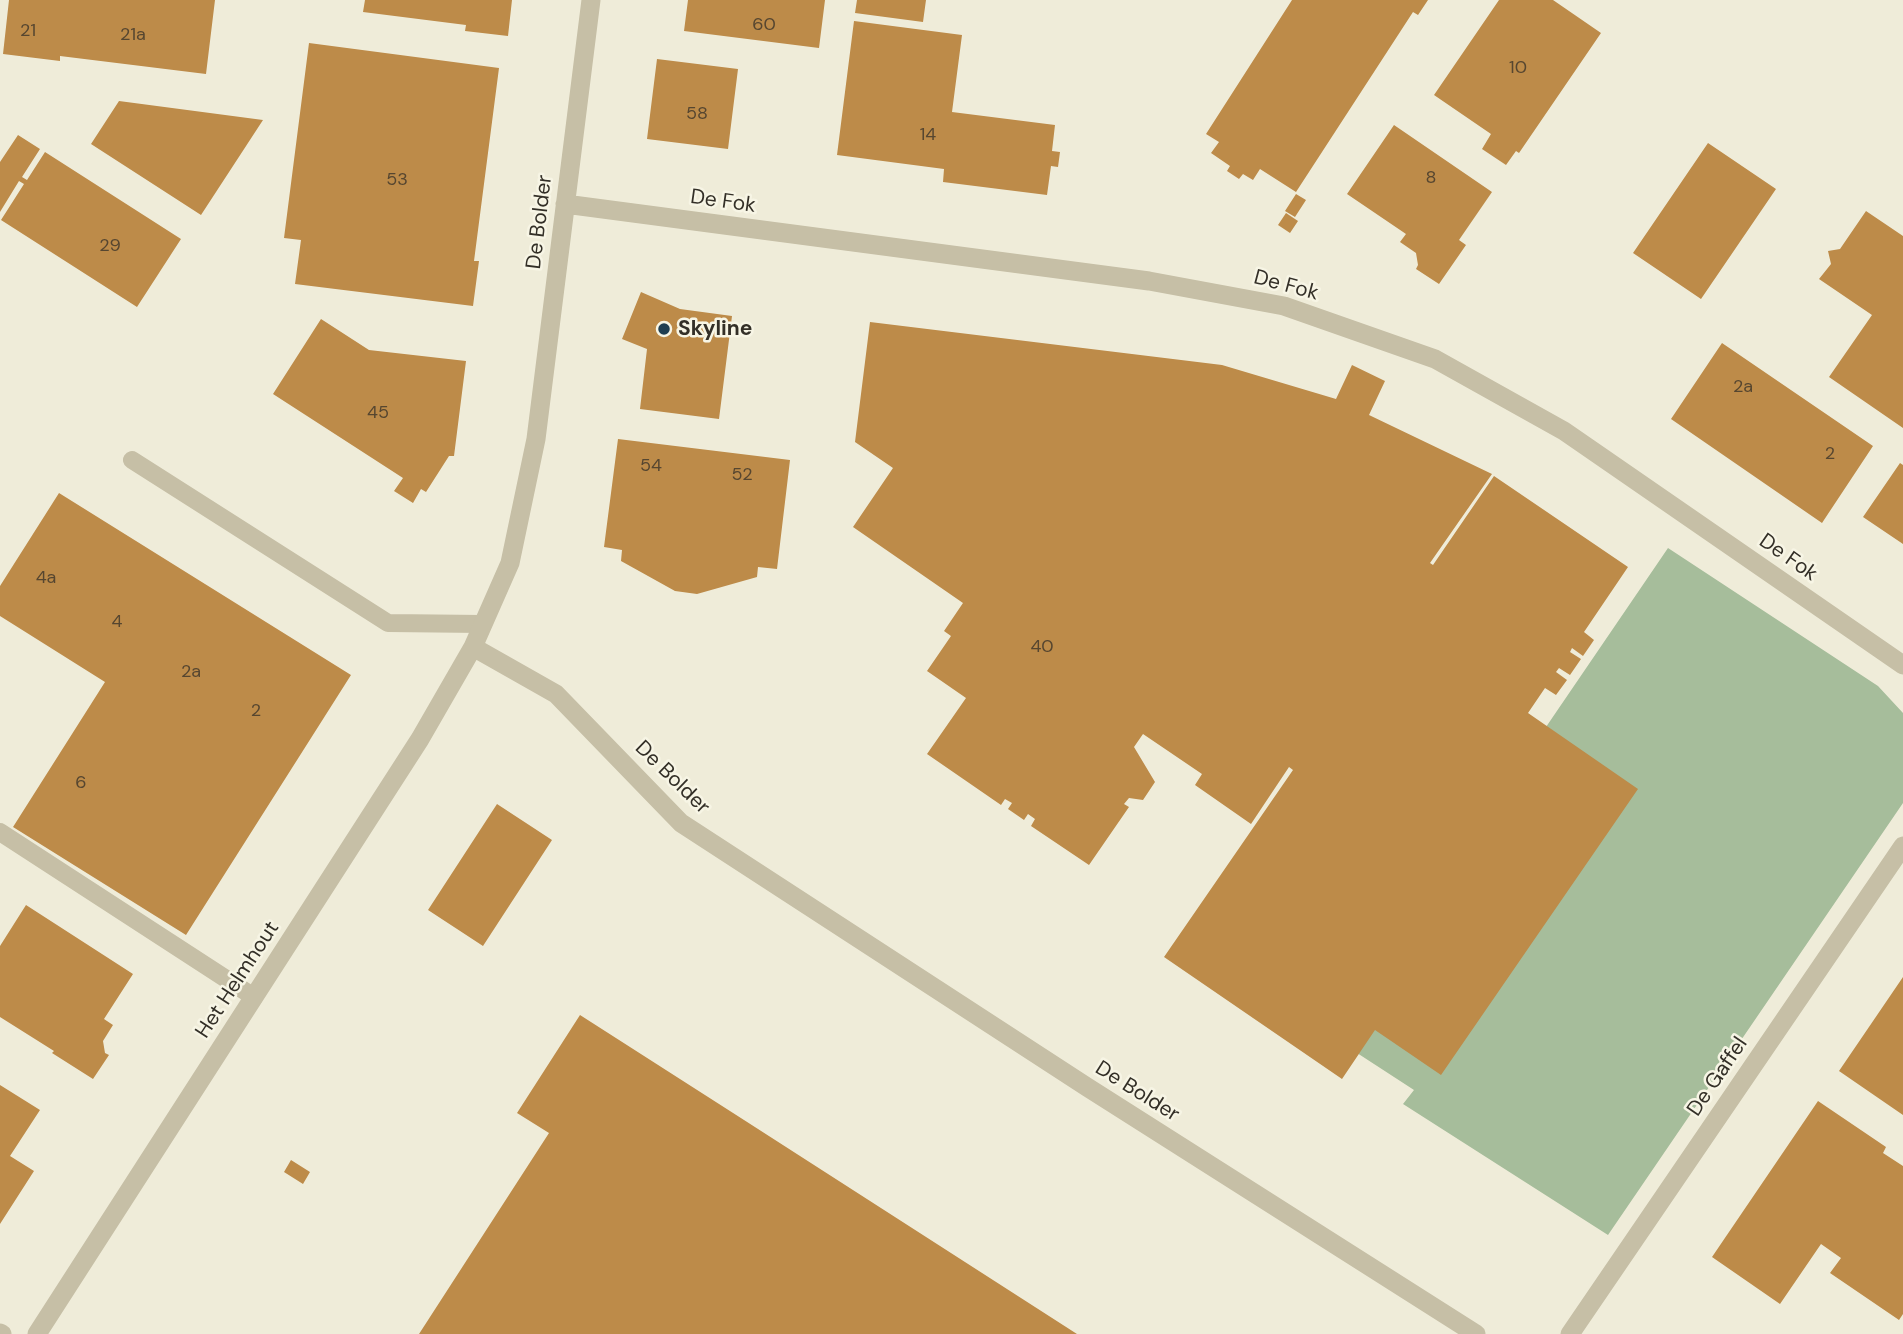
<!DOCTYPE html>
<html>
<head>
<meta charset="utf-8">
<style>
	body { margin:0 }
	canvas { display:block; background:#efecd9 }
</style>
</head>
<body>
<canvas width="1903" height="1334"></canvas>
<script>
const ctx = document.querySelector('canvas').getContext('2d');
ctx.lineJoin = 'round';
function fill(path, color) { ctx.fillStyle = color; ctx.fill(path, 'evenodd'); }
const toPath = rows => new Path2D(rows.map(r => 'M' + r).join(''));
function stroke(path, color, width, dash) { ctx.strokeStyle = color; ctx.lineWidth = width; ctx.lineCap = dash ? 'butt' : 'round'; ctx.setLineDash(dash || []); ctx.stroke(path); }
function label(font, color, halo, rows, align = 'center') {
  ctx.font = font + ' "DM Sans",sans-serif'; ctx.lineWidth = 5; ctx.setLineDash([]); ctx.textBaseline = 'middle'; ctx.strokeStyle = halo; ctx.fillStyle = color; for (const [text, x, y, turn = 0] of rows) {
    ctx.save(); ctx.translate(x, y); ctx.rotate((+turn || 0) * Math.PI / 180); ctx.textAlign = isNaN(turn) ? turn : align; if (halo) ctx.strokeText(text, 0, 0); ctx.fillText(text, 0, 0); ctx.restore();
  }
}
fill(toPath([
	[1668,548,1878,686,1903,713,1903,803,1608,1235,1403,1104,1414,1090,1334,1038]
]), '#a6bd9b');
fill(toPath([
	[9,0,215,0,206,74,60,56,60,61,3,54],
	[365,0,512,0,508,36,465,31,466,25,363,12],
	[688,0,825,0,819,48,684,31],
	[857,0,926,0,923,22,855,13],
	[1292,0,1428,0,1418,15,1413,12,1296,192,1260,169,1253,180,1243,174,1239,179,1227,171,1230,166,1211,153,1219,142,1206,134],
	[1499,0,1553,0,1601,33,1519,153,1516,151,1506,165,1482,149,1491,134,1434,95],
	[854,21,962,35,952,112,1055,125,1052,151,1060,152,1058,167,1051,166,1047,195,943,182,944,169,837,155],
	[309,43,499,68,474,261,479,261,473,306,295,284,301,240,284,238],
	[657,59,738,69,728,149,647,139],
	[119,101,263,120,201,215,91,144],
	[1394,125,1492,192,1459,240,1466,245,1439,284,1416,269,1418,265,1416,253,1400,242,1406,234,1347,194],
	[18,135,40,149,22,177,27,180,45,152,181,239,137,307,1,220,24,184,19,181,0,212,0,162],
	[1708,143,1776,189,1701,299,1633,253],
	[1296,194,1306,200,1295,217,1285,211],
	[1866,211,1903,236,1903,428,1829,377,1872,315,1819,279,1831,264,1828,251,1840,249],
	[1286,213,1298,221,1290,233,1278,225],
	[641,292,680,309,732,316,719,419,640,409,647,349,622,339],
	[321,319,369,350,466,361,454,456,449,456,426,492,421,489,413,503,394,491,403,478,273,394],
	[870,322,1222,365,1336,399,1352,365,1385,381,1369,415,1492,474,1430,563,1433,565,1494,476,1628,567,1584,632,1594,640,1583,656,1572,648,1570,652,1581,659,1570,675,1559,668,1556,672,1567,680,1556,695,1545,688,1528,713,1638,789,1441,1075,1375,1030,1342,1079,1164,957,1293,770,1289,767,1251,824,1195,785,1202,774,1143,734,1134,747,1155,782,1143,800,1129,798,1124,804,1129,807,1089,865,1031,826,1035,819,1028,814,1024,820,1008,809,1012,803,1005,799,1001,805,927,754,966,698,927,671,951,636,944,631,963,603,853,527,893,468,855,442],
	[1722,343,1873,446,1822,523,1671,419],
	[618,439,790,460,777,569,758,567,757,577,697,594,675,591,621,561,622,550,604,547],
	[1900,463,1903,465,1903,544,1863,517],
	[59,493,351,675,186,935,13,827,105,682,0,616,0,586],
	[497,804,552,840,483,946,428,910],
	[26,905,133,974,104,1019,113,1025,103,1041,105,1053,109,1055,93,1079,52,1053,54,1051,0,1017,0,946],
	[1903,977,1903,1115,1839,1071],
	[580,1015,744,1120,1077,1334,419,1334,549,1133,517,1113],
	[0,1085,40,1110,10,1156,34,1171,0,1224],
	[1818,1101,1886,1147,1883,1153,1903,1166,1903,1314,1899,1320,1830,1273,1841,1258,1821,1244,1780,1304,1712,1257],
	[291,1160,310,1172,303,1184,284,1172]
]), '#bd8b49');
stroke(toPath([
	[132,460,388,623,483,624],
	[0,832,254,997]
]), '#c6bfa6', 18);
stroke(toPath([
	[591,0,536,439,510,563,473,647,556,694,681,823,1087,1087,1476,1334],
	[565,204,1149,281,1284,306,1435,359,1564,431,1903,665],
	[0,1333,2,1334],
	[37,1334,420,739,473,647],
	[1570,1334,1903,846]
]), '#c6bfa6', 19);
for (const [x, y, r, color] of [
	[664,329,7,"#1f3e51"]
]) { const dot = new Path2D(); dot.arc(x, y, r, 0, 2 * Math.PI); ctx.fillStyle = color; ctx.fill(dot); stroke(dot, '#f7f5e5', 2.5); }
label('18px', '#564630', null, [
	["60",764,25],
	["21",28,31],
	["21a",133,35],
	["10",1518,68],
	["58",697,114],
	["14",928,135],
	["8",1431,178],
	["53",397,180],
	["29",110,246],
	["2a",1743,387],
	["45",378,413],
	["2",1830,454],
	["54",651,466],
	["52",742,475],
	["4a",46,578],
	["4",117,622],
	["40",1042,647],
	["2a",191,672],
	["2",256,711],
	["6",81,783]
]);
label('21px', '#332f27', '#f7f5e5', [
	["De Fok",723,202,8],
	["De Bolder",540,222,-83],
	["De Fok",1286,286,15],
	["De Fok",1788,558,35],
	["De Bolder",672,778,44],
	["Het Helmhout",238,980,-57],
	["De Gaffel",1718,1077,-56],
	["De Bolder",1137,1092,32]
]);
label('bold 21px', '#332f27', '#f7f5e5', [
	["Skyline",678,329]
], 'left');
</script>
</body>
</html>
